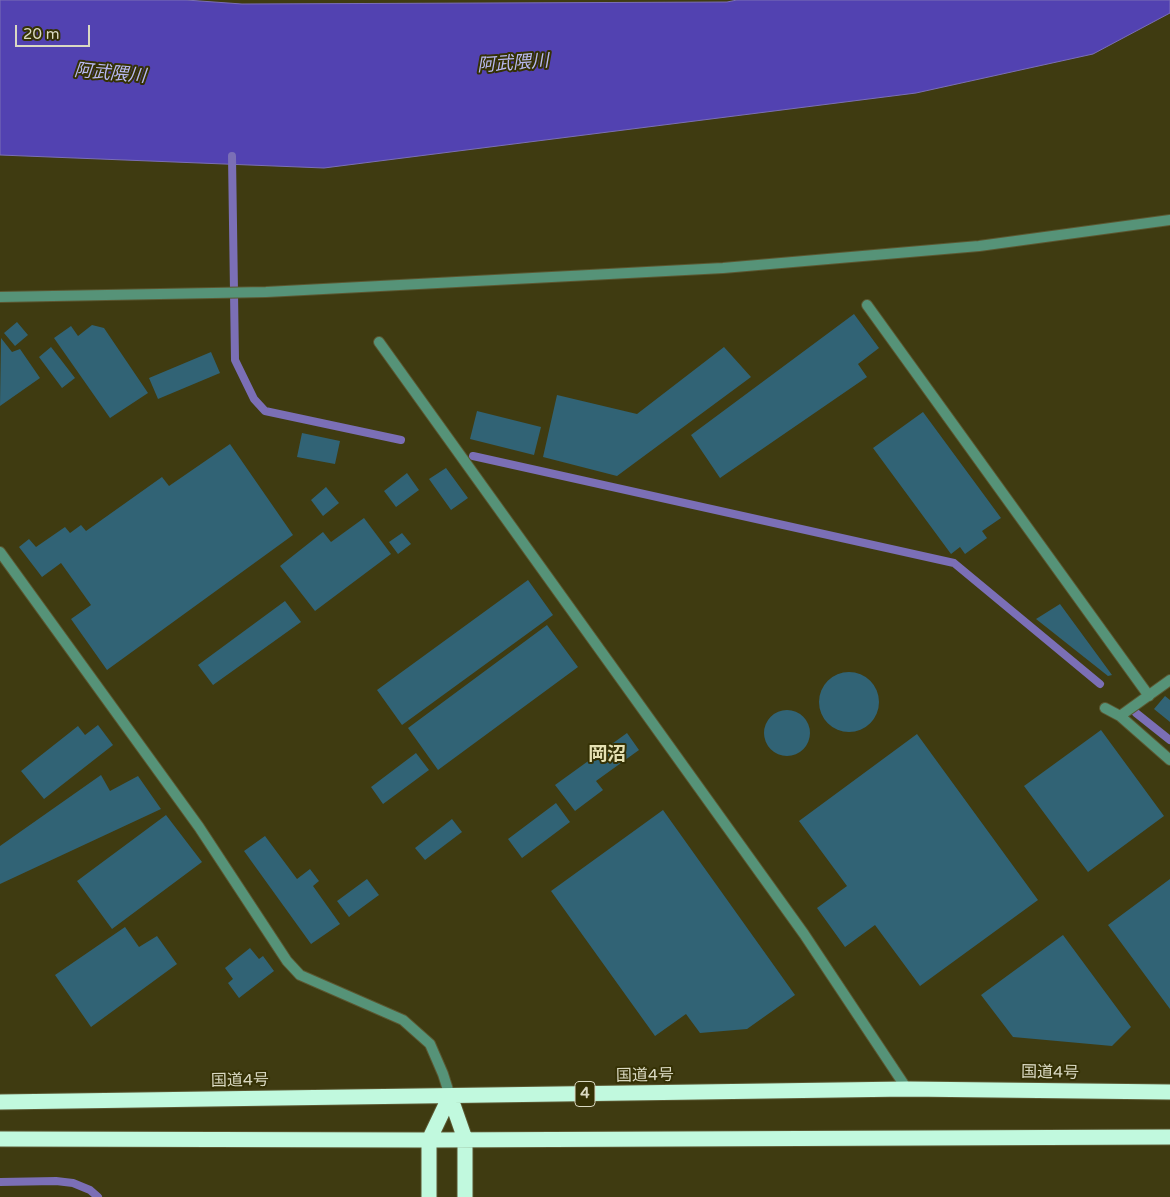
<!DOCTYPE html>
<html>
<head>
<meta charset="utf-8">
<style>
	body { margin:0 }
	#map { position:relative; width:1170px; height:1197px; overflow:hidden; background:#3f3b11; font-family:"Varela Round",sans-serif }
	canvas { display:block }
	.scale { position:absolute; left:15px; top:25px; width:75px; height:22px; box-sizing:border-box; border:2px solid #dad9c2; border-top:0; padding-left:6px; font-size:15px; line-height:18px; white-space:nowrap; color:#dad9c2; -webkit-text-stroke:4px #353105; paint-order:stroke }
</style>
</head>
<body>
<div id="map">
<canvas width="1170" height="1197"></canvas>
<div class="scale">20 m</div>
</div>
<script>
const ctx = document.querySelector('canvas').getContext('2d');
ctx.lineJoin = 'round';
function fill(path, color) { ctx.fillStyle = color; ctx.fill(path, 'evenodd'); }
const toPath = rows => new Path2D(rows.map(r => 'M' + r).join(''));
function stroke(path, color, width, dash) { ctx.strokeStyle = color; ctx.lineWidth = width; ctx.lineCap = dash ? 'butt' : 'round'; ctx.setLineDash(dash || []); ctx.stroke(path); }
function label(font, color, halo, rows, align = 'center') {
  ctx.font = font + ' "Varela Round","Noto Sans JP",sans-serif'; ctx.lineWidth = 4; ctx.setLineDash([]); ctx.textBaseline = 'middle'; ctx.strokeStyle = halo; ctx.fillStyle = color; for (const [text, x, y, turn = 0] of rows) {
    ctx.save(); ctx.translate(x, y); ctx.rotate((+turn || 0) * Math.PI / 180); ctx.textAlign = isNaN(turn) ? turn : align; if (halo) ctx.strokeText(text, 0, 0); ctx.fillText(text, 0, 0); ctx.restore();
  }
}
const water = toPath([
	[0,0,186,0,242,4,727,2,737,0,1170,0,1170,13,1093,54,916,93,324,168,0,155,0,0]
]);
fill(water, '#5242b1');
stroke(water, '#7b6fb6', 1);
stroke(toPath([
	[232,156,235,360,254,399,265,411,401,440],
	[473,456,954,563,1100,684],
	[1136,713,1170,740],
	[0,1182,56,1181,73,1183,90,1190,98,1197]
]), '#7b6fb6', 8);
fill(toPath([
	[854,314,879,348,858,364,867,377,720,478,691,435],
	[17,322,28,335,15,346,4,333],
	[92,325,104,328,148,393,110,418,54,338,71,326,78,336],
	[1,338,12,352,20,349,40,378,0,406],
	[51,347,75,378,62,388,39,357],
	[724,347,751,377,617,476,543,457,557,395,637,414],
	[211,352,220,373,158,399,149,378],
	[477,411,541,427,534,455,470,439],
	[923,412,1001,518,982,531,987,538,965,554,960,547,951,554,873,448],
	[302,433,340,441,335,464,297,457],
	[230,444,293,535,107,670,71,619,91,605,61,563,42,577,19,547,29,539,36,547,65,527,70,533,81,525,86,531,162,477,169,486],
	[446,468,468,498,451,510,429,479],
	[407,473,419,490,396,507,384,491],
	[326,487,339,503,323,516,311,500],
	[364,518,391,554,315,611,280,566,323,532,331,542],
	[402,533,411,544,398,554,389,542],
	[528,580,553,615,402,725,377,690],
	[285,601,301,622,213,685,198,665],
	[1060,604,1112,675,1108,676,1036,619],
	[547,625,578,667,438,770,408,728],
	'819 702a30 30 0 1 1 60 0a30 30 0 1 1-60 0Z',
	[1165,696,1170,700,1170,722,1154,709],
	'764 733a23 23 0 1 1 46 0a23 23 0 1 1-46 0Z',
	[98,725,113,745,44,799,21,771,78,726,85,735],
	[1101,730,1164,816,1088,872,1024,786],
	[627,733,639,750,596,781,603,790,575,811,555,785],
	[917,734,1038,900,920,986,875,925,845,947,817,908,847,886,799,821],
	[416,753,429,770,383,804,371,787],
	[101,775,110,791,138,776,161,809,0,884,0,846],
	[556,803,570,822,522,858,508,839],
	[663,810,795,995,747,1029,700,1033,686,1014,655,1036,551,891],
	[166,815,202,862,112,929,77,881],
	[452,819,462,832,425,860,415,848],
	[265,836,297,879,310,869,319,881,313,886,340,924,311,944,244,851],
	[367,879,379,895,349,917,337,901],
	[1170,879,1170,1009,1108,925],
	[125,927,139,947,157,936,177,964,91,1027,55,975],
	[1063,935,1131,1027,1112,1046,1013,1037,981,995],
	[250,948,259,959,263,956,274,971,239,998,228,983,233,979,225,968]
]), '#316375');
const street = toPath([
	[0,297,266,292,723,268,979,246,1170,220],
	[867,305,1149,696],
	[379,342,804,934,907,1089],
	[0,552,199,827,287,961,300,975,403,1020,430,1044,443,1074,450,1096],
	[1105,708,1120,716,1170,760],
	[1120,716,1170,680]
]);
const highway = toPath([
	[450,1096,465,1139,465,1197],
	[0,1102,907,1089,1170,1092],
	[0,1139,429,1140,1170,1137],
	[429,1197,429,1140,450,1096]
]);
stroke(street, '#5b5731', 12);
stroke(highway, '#5b5731', 17);
stroke(street, '#569378', 10);
stroke(highway, '#c1f9de', 15);
for (const [x, y, w] of [
	[585,1094,20]
]) { const box = new Path2D(); box.roundRect(x - w / 2, y - 12.5, w, 25, 4); ctx.fillStyle = '#353105'; ctx.fill(box); stroke(box, '#dad9c2', 1); }
label('bold 15px', '#dad9c2', null, [
	["4",585,1094]
]);
label('16px', '#dad9c2', '#353105', [
	["国道4号",1050,1073,1],
	["国道4号",645,1076,-1],
	["国道4号",240,1081,-1]
]);
label('italic 18px', '#b8b9f1', '#353105', [
	["阿武隈川",513,64,-4],
	["阿武隈川",110,74,5]
]);
label('bold 19px', '#e5e1b3', '#353105', [
	["岡沼",607,755]
]);
</script>
</body>
</html>
